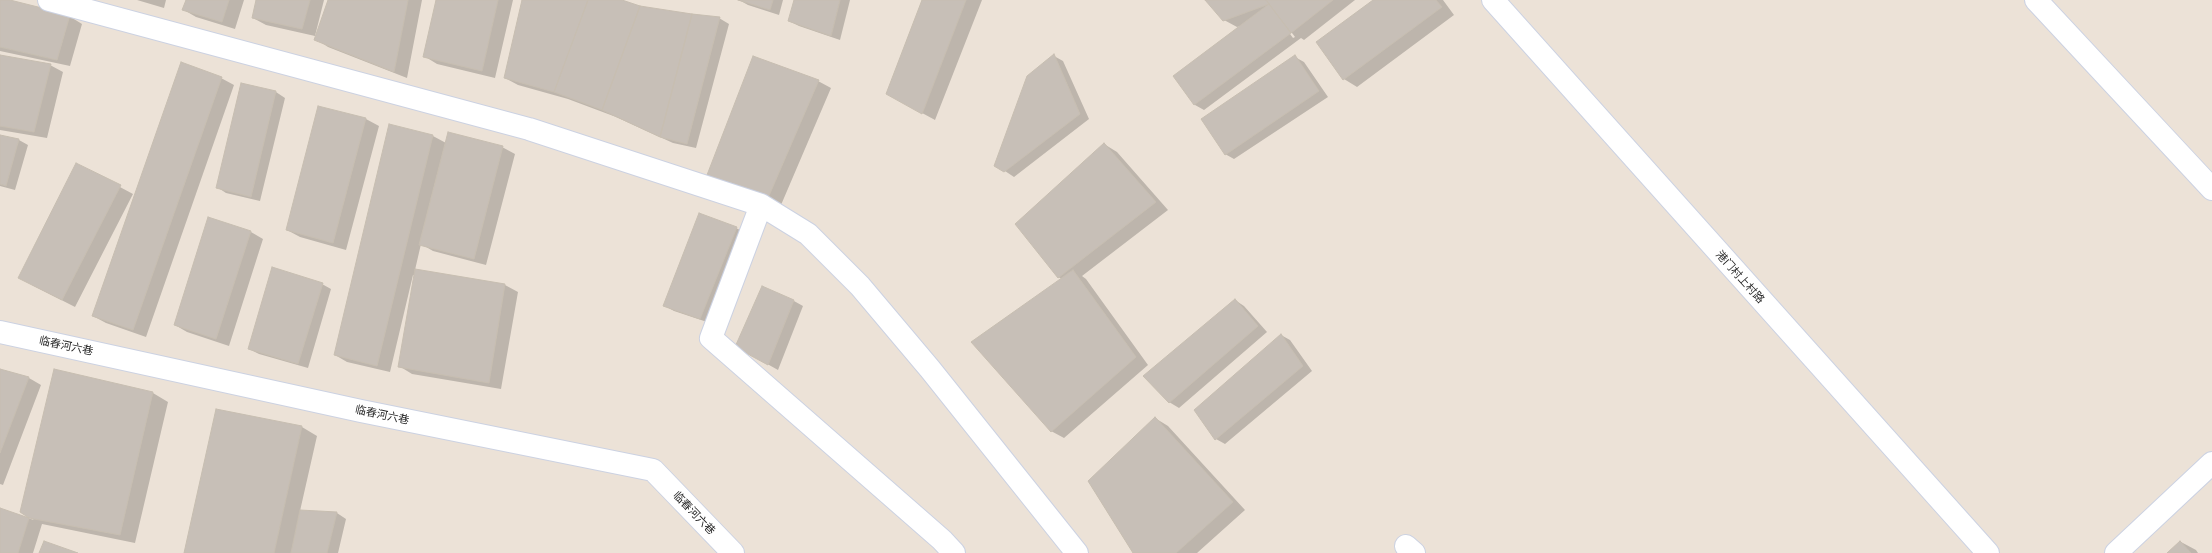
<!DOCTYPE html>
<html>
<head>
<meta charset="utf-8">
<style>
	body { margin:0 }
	canvas { display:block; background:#ece2d7 }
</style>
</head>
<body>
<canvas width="2212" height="553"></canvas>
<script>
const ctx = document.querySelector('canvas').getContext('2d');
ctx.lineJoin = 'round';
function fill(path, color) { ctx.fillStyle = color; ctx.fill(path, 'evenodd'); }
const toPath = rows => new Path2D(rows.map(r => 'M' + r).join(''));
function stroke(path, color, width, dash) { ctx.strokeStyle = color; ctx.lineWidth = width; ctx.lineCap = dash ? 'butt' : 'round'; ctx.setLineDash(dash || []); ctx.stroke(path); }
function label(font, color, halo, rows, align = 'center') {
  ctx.font = font + ' "Golos Text","Noto Sans SC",sans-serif'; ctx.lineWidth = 3.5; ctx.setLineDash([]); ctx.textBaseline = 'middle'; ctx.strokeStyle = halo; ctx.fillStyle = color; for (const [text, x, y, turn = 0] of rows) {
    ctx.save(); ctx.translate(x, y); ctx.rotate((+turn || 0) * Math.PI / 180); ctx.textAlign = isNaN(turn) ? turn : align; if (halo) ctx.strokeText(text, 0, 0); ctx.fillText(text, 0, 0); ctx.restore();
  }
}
fill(toPath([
	[0,0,69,16,82,24,70,66,0,51],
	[137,0,166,0,164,8],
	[187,0,244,0,235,29,196,17,184,10],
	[257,0,324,0,315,36,266,25,253,18],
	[329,0,422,0,407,78,328,47,316,39],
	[437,0,513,0,495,78,437,64,424,56],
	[523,0,619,0,639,7,719,18,729,24,696,148,673,143,616,117,568,99,518,85,505,78],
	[739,0,783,0,779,15,748,5],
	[795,0,850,0,840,40,799,26,789,21],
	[923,0,982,0,935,120,900,101],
	[1207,0,1355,0,1304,40,1301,38,1204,110,1195,105,1175,77,1241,26,1237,27,1224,20],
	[1275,13,1277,13,1295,37,1293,38],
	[1374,0,1443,0,1454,15,1357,87,1344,79],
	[0,56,50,65,63,72,47,138,0,130],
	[1054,56,1063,61,1089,119,1014,177,996,165],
	[1295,57,1304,62,1328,97,1234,159,1225,154],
	[221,78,234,85,146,337,106,323,93,316],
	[818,81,831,88,781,205,720,182,708,175],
	[276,92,285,98,260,201,226,193,217,187],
	[319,107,366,119,379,126,346,250,300,237,287,230],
	[0,136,19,140,28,145,15,190,0,186],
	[433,136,446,143,502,147,515,154,486,265,433,251,421,244,415,270,505,285,518,292,501,389,412,374,399,366,415,276,413,275,390,372,347,362,335,355],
	[1104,144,1117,152,1168,210,1082,276,1086,279,1148,365,1064,438,1051,431,1062,279,1058,277],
	[77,164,133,194,75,307,32,285],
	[736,228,746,233,710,323,674,311,665,306],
	[251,232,263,239,229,346,187,332,175,325],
	[322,284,331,289,308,368,259,354,249,349],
	[1235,300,1244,306,1267,332,1179,408,1169,402],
	[794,301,803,306,778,370,737,347],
	[1281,335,1290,340,1312,371,1225,444,1216,439],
	[0,370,29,378,41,385,3,485,0,484],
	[55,370,153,393,168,402,135,543,42,524,33,553,0,553,0,509,34,520,22,511],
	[217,410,302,427,317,436,300,511,337,513,346,519,338,553,185,553],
	[1155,418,1168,426,1245,510,1197,553,1134,553],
	[2181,542,2196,550,2198,553,2169,553]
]), '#0003');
const building = toPath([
	[0,0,10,0,70,15,57,60,0,47,0,0],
	[186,0,229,0,222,22,182,10,186,0],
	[256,0,310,0,302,29,252,18,256,0],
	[328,0,408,0,394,72,314,40,328,0],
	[436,0,498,0,482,71,423,57,436,0],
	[522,0,588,0,554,92,504,78,522,0],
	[588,0,622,0,640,6,602,110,554,92,588,0],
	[738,0,773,0,770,10,738,0],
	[794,0,840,0,831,36,788,21,794,0],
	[922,0,966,0,922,114,886,94,922,0],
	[1205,0,1266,0,1269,4,1223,21,1205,0],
	[1266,0,1333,0,1291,33,1266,0],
	[1373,0,1436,0,1442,7,1343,80,1316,42,1373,0],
	[1269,4,1291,33,1194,105,1173,76,1269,4],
	[640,6,692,14,660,137,602,110,640,6],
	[692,14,720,17,687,144,660,137,692,14],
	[1054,54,1080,114,1004,172,994,166,1027,76,1054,54],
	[0,55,51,64,34,132,0,126,0,55],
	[1295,55,1319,91,1225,155,1201,119,1295,55],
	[753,56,819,80,768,198,707,175,753,56],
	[181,62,222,77,133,330,92,316,181,62],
	[241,83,276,91,251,197,216,188,241,83],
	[318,106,366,118,333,243,286,230,318,106],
	[389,124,433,135,377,366,334,355,389,124],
	[448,132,503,146,474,259,419,245,448,132],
	[0,135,19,139,6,186,0,184,0,135],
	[1104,143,1156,202,1058,278,1015,224,1104,143],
	[76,163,121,185,62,300,18,278,76,163],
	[699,213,737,227,700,319,663,306,699,213],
	[208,217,251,231,216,339,174,325,208,217],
	[272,267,323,283,298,364,248,349,272,267],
	[415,269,505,284,489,383,398,367,415,269],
	[1073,270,1136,357,1051,432,971,342,1073,270],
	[762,286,794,300,768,365,735,347,762,286],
	[1235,299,1258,326,1169,403,1143,376,1235,299],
	[1281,334,1303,366,1215,440,1194,410,1281,334],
	[0,369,29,377,0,453,0,369],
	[54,369,153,392,120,535,29,518,20,512,54,369],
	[216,409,302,426,274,553,184,553,216,409],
	[1155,417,1233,502,1176,553,1133,553,1088,481,1155,417],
	[0,508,29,518,18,553,0,553,0,508],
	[300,510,337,512,327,553,291,553,300,510],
	[44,541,78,553,39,553,44,541],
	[2180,541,2191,553,2167,553,2180,541]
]);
fill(building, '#c7bfb7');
stroke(building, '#c7beb1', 1);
const street = toPath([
	[49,0,529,129,761,205,711,338,942,540,954,553],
	[1493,0,1988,553],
	[2036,0,2212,189],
	[761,205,808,234,860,286,930,369,1077,553],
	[0,332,361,411,653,470,733,553],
	[1406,546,1414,553],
	[2116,553,2212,463]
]);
stroke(street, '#ccd2e2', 24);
stroke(street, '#fff', 22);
label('11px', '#272727', '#fff', [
	["港门村上村路",1740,277,48],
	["临春河六巷",66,346,12],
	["临春河六巷",382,415,12],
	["临春河六巷",694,513,46]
]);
</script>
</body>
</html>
